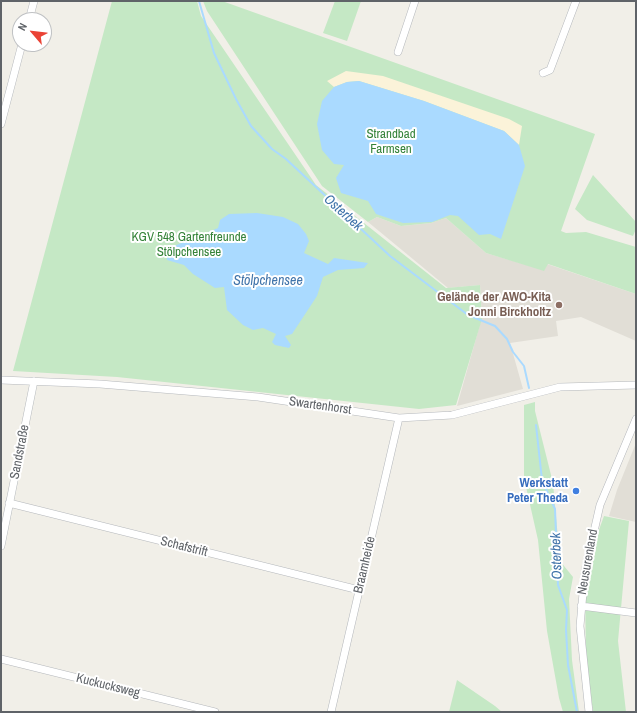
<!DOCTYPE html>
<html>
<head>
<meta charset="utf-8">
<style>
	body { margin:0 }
	#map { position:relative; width:637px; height:713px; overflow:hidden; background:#f1efe8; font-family:"Archivo Narrow",sans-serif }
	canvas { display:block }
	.frame { position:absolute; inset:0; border:2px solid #5f6368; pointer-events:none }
	.north { position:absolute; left:12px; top:12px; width:40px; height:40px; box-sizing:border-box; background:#fff; border:1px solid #bfc1c3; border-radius:50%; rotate:298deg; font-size:11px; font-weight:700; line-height:16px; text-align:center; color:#5f6368 }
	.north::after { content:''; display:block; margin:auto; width:14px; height:18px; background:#ea4335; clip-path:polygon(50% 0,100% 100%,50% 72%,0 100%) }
</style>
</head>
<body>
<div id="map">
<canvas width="637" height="713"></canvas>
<div class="frame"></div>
<div class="north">N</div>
</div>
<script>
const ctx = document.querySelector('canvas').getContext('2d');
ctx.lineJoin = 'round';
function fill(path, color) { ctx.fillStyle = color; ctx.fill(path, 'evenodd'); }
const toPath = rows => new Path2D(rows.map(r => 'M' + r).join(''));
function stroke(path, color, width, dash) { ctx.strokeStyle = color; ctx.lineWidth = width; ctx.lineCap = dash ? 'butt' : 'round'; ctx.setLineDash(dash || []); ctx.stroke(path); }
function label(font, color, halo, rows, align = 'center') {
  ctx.font = font + ' "Archivo Narrow",sans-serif'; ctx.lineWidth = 4; ctx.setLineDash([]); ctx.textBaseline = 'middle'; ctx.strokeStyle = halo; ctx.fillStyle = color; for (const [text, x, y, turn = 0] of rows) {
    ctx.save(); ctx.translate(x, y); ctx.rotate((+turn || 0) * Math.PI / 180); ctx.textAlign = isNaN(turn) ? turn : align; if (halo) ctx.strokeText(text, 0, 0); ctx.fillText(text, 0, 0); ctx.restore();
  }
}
fill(toPath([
	[377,217,401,226,431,223,446,218,486,253,544,270,547,264,636,294,636,341,581,317,556,321,558,336,510,343,523,389,457,406,482,317,480,285,448,288,368,222],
	[636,443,636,522,609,516,617,490]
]), '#e1ded6');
fill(toPath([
	[112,1,197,1,201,16,316,185,446,288,480,285,482,319,456,405,419,409,117,377,13,371],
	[203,1,222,1,595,134,561,231,566,233,586,232,636,247,636,294,548,264,544,271,486,253,446,218,431,223,401,226,377,217,368,222,322,186,207,11],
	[335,1,361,1,347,41,323,33],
	[593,175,636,222,636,229,633,236,587,220,575,209],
	[535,402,535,411,553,483,560,561,573,577,569,599,572,660,579,712,563,712,559,698,547,631,538,540,524,478,524,405],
	[604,516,629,521,618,641,626,712,593,712,586,657,585,592,596,538],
	[457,680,495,706,502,712,449,712]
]), '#c5e8c5');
fill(toPath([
	[346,71,383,76,509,119,522,126,519,145,504,131,424,101,359,81,347,82,334,87,327,81]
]), '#fbf3d9');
fill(toPath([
	[359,81,424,101,504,131,519,145,525,166,501,239,490,234,479,235,458,216,450,215,432,222,403,223,376,214,368,201,341,193,336,178,344,165,334,164,322,150,317,124,322,101,334,87,347,82],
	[257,213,283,217,298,224,306,234,309,241,304,253,328,264,334,258,368,263,364,268,338,270,323,277,317,296,292,334,285,336,291,345,289,348,275,345,272,342,276,334,263,328,253,330,243,325,227,310,224,287,215,288,193,274,184,265,167,260,167,249,218,228,220,220,229,214]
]), '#aadaff');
stroke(toPath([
	[199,1,214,53,236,99,251,126,272,149,286,159,390,256,468,315,495,326,507,339,513,352,524,366,529,388],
	[536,425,542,480,555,509,558,585,567,610,566,630,568,665,577,712]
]), '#aadaff', 2);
const street = toPath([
	[29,20,34,1],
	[398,52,415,1],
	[543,73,550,70,576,1],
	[1,124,22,44],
	[1,380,100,384,258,397,399,418,452,415,560,387,636,385],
	[9,503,359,590],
	[1,546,34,381],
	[581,606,636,613],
	[1,659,215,712],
	[331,712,399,418],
	[589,712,580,626,585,571,600,505,636,419]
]);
stroke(street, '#b5b8bc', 8);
stroke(street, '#fff', 7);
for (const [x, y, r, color] of [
	[559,305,4,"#8d6e63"],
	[576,491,4,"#3f7fe0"]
]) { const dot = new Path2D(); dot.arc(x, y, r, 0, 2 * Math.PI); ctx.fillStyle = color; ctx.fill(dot); stroke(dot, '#fff', 1.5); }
label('13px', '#348238', '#fff', [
	["Strandbad",391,135],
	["Farmsen",391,150],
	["KGV 548 Gartenfreunde",189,238],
	["Stölpchensee",189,253]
]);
label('bold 13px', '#785e54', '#fff', [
	["Gelände der AWO-Kita",551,298],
	["Jonni Birckholtz",551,313]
], 'right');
label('13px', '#5f6368', '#fff', [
	["Swartenhorst",320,406,8],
	["Sandstraße",20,452,-79],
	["Schafstrift",184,547,14],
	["Neusurenland",588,562,-80],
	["Braamheide",365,565,-77],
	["Kuckucksweg",108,686,14]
]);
label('bold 13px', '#366cbe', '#fff', [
	["Werkstatt",568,484],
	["Peter Theda",568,499]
], 'right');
label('italic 14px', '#4174aa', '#fff', [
	["Osterbek",343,213,42],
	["Stölpchensee",268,281],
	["Osterbek",557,556,-92]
]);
</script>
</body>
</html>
